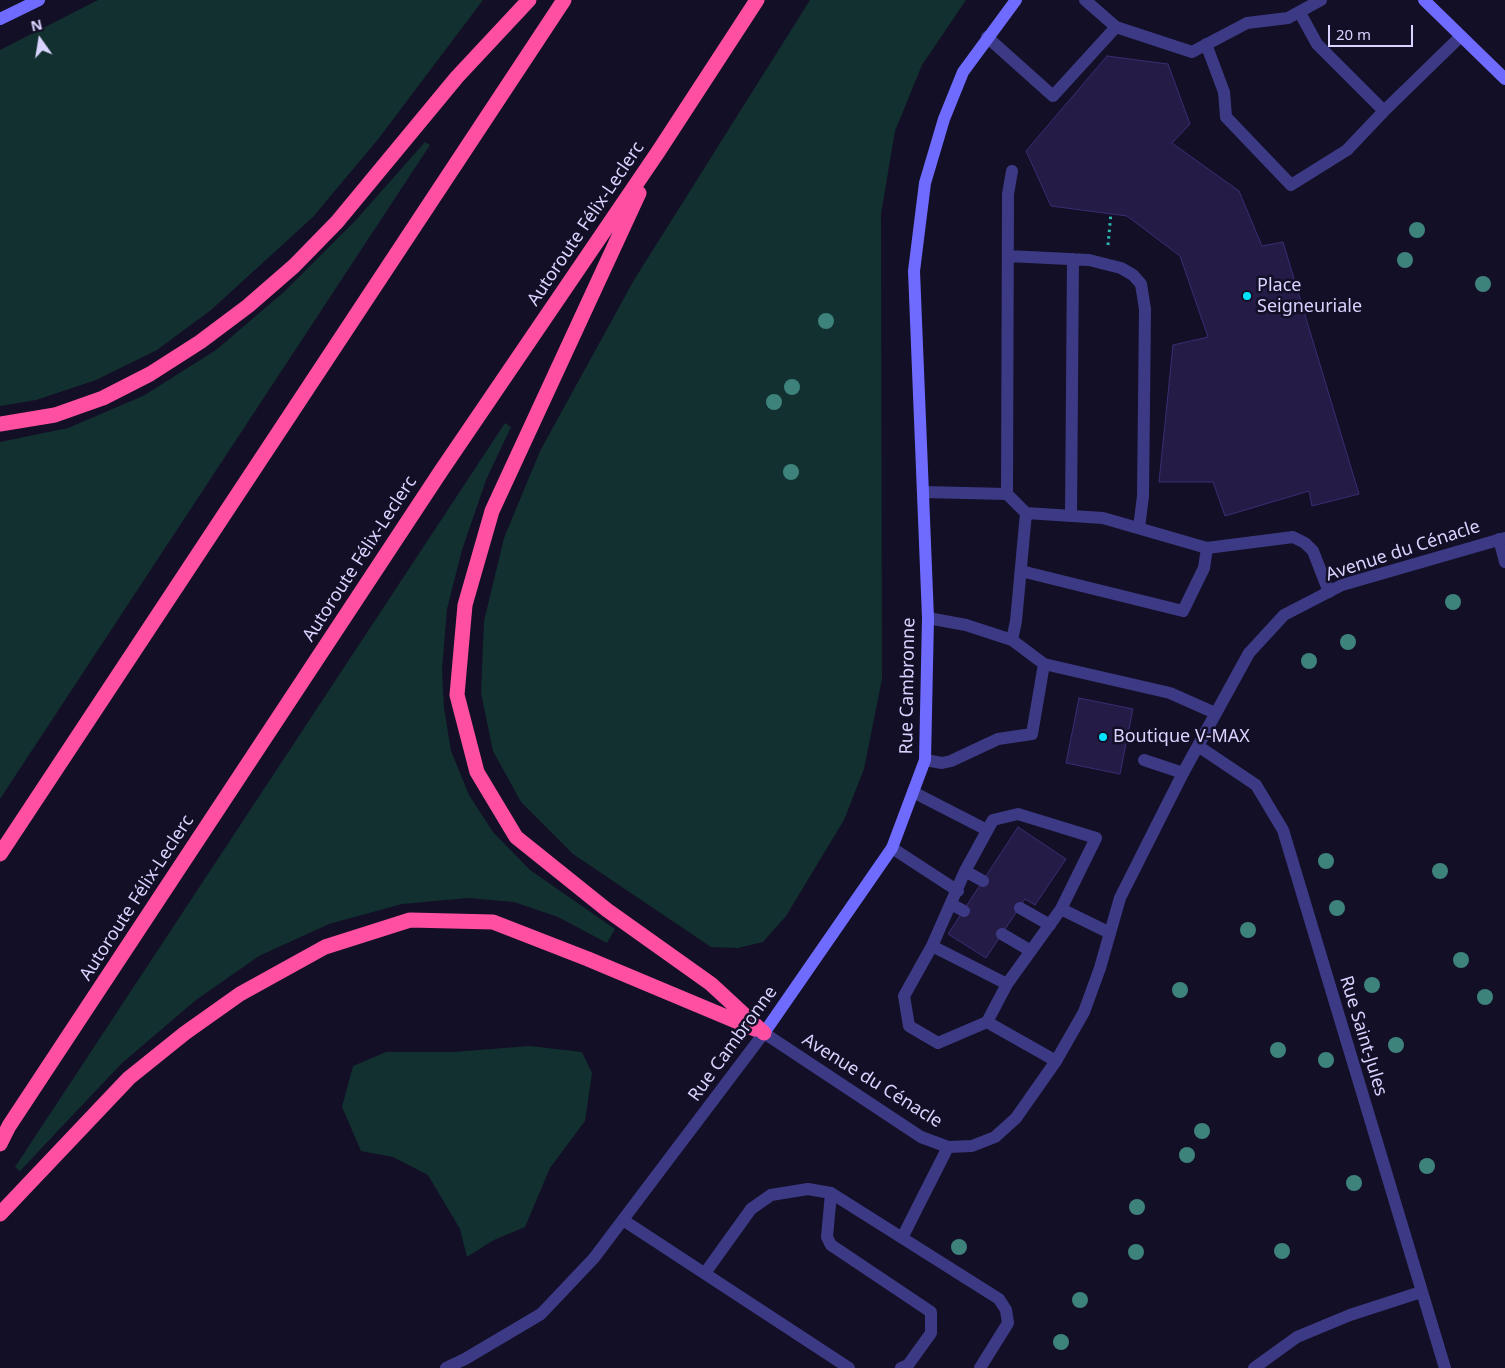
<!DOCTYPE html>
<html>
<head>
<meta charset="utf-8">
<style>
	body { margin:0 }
	#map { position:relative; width:1505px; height:1368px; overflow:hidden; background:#130f26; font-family:"Noto Sans",sans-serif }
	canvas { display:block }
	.north { position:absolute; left:15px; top:15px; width:50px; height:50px; -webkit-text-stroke:4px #130f26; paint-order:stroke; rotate:347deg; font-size:14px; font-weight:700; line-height:20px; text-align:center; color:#d9d4ff }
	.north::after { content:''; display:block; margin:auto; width:18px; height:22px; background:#d9d4ff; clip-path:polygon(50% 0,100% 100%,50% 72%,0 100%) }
	.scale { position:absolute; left:1328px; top:25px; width:85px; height:22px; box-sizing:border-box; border:2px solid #d9d4ff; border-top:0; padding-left:6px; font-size:15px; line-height:18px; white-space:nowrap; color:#d9d4ff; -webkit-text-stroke:4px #130f26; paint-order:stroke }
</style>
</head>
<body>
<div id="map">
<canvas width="1505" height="1368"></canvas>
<div class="north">N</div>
<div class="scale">20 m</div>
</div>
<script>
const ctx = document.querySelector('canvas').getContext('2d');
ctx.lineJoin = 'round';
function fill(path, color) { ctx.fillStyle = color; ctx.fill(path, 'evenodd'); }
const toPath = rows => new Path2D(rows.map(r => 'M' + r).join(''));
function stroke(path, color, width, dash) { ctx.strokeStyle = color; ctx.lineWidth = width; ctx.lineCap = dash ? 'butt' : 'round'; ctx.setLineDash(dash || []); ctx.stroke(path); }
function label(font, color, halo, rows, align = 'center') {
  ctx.font = font + ' "Noto Sans",sans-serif'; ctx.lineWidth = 5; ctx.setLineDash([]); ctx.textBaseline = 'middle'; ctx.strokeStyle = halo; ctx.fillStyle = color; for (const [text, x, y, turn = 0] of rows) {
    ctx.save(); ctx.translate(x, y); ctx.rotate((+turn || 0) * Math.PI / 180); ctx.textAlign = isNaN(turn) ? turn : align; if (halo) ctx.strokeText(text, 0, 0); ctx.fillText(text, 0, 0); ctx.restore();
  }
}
fill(toPath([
	[98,0,483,0,379,138,313,217,211,310,157,350,96,380,36,400,0,406,0,50],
	[810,0,966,0,922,65,895,131,881,214,882,679,864,769,844,820,786,916,763,942,738,948,711,947,573,854,521,802,493,751,481,693,484,621,504,538,540,451,634,280],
	[425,142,430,145,0,799,0,442,68,428,143,396,216,350,285,291,355,221],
	[505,423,511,427,486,480,462,550,447,609,442,670,444,708,451,751,469,795,493,832,530,870,615,929,607,943,558,917,514,902,468,898,402,904,329,924,259,956,196,1000,121,1064,20,1171,15,1167],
	[530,1046,582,1052,592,1073,585,1121,550,1168,525,1227,494,1240,467,1257,460,1229,428,1175,393,1157,361,1151,342,1107,353,1066,386,1052,453,1052]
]), '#12302f');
const building = toPath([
	[1107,56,1168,64,1190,124,1172,143,1239,191,1262,246,1283,242,1359,494,1312,506,1309,491,1225,516,1213,482,1159,482,1173,345,1208,337,1180,256,1127,216,1051,206,1026,151,1107,56],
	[1079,698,1133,709,1120,774,1066,763,1079,698],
	[1018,827,1066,859,1035,905,1025,899,986,958,948,934,1018,827]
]);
fill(building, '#241b47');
stroke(building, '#3b2d73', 1);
stroke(toPath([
	[1108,245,1111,213]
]), '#2fb8b0', 3, [2.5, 4]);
stroke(toPath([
	[1300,13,1317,44,1384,111,1461,36],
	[1116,27,1192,52,1247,23,1288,18,1321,0],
	[987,37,1053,96,1116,27,1085,0],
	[1206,44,1224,92,1226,117,1291,185,1347,150,1384,111],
	[1012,171,1008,194,1007,494,1026,513],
	[1008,256,1089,260,1121,268,1133,275,1141,284,1145,309,1143,496,1139,528],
	[923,492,1007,494],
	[1071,516,1073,259],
	[1021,571,1183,611,1204,568,1207,548],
	[928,618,966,625,1012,640,1016,621,1026,513,1103,518,1207,548,1293,537,1305,543,1313,551,1329,592],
	[1012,640,1044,664,1170,693,1215,713],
	[925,760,942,763,951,761,998,739,1032,734,1044,664],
	[1144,760,1183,773],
	[913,792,987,830],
	[892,848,958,891],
	[965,871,983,881],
	[951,904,964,911],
	[1020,908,1050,925],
	[1002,934,1031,951],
	[932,946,1007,984],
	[987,1022,1007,984,1061,909],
	[1056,1061,987,1022,938,1043,909,1026,904,996,932,946,965,871,993,820,1018,814,1096,838,1061,909,1110,933],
	[831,1193,827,1237,831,1245,931,1312,931,1333,908,1365,901,1368],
	[623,1220,849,1368],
	[902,1238,948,1147],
	[705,1273,751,1209,771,1195,808,1189,831,1193,999,1299,1006,1310,1008,1323,980,1368]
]), '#3d3a85', 12);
stroke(toPath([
	[1499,539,1505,562],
	[1198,746,1256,785,1283,830,1445,1368],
	[446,1368,465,1359,541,1314,594,1258,764,1033,921,1137,948,1147,972,1146,995,1137,1016,1118,1056,1061,1084,1012,1100,968,1120,898,1183,773,1249,653,1284,615,1342,585,1505,538],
	[1254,1368,1297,1337,1350,1315,1421,1292]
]), '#3d3a85', 12);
stroke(toPath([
	[1424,0,1505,79],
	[0,19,39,0],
	[764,1033,892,848,925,760,928,618,914,271,925,183,944,119,963,72,1016,0]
]), '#6f6bff', 12);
stroke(toPath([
	[639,193,492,511,465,605,457,695,477,772,516,837,607,910,711,984,764,1033],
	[0,424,55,415,103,398,150,374,200,342,248,306,294,266,337,222,457,77,529,0],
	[0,854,564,0],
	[0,1144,9,1126,441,471,658,152,757,0],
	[0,1214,129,1078,185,1033,240,994,325,947,410,920,493,922,588,959,755,1029]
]), '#ff4fa3', 15);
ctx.fillStyle = '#3d827b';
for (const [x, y] of [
	[1417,230],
	[1405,260],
	[1483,284],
	[826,321],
	[792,387],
	[774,402],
	[791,472],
	[1453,602],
	[1348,642],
	[1309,661],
	[1326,861],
	[1440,871],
	[1337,908],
	[1248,930],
	[1461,960],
	[1372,985],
	[1180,990],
	[1485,997],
	[1396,1045],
	[1278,1050],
	[1326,1060],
	[1202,1131],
	[1187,1155],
	[1427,1166],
	[1354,1183],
	[1137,1207],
	[959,1247],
	[1282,1251],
	[1136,1252],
	[1080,1300],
	[1061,1342]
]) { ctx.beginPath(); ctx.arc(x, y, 8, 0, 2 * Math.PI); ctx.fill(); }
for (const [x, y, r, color] of [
	[1247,296,5,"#00e5ff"],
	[1103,737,5,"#00e5ff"]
]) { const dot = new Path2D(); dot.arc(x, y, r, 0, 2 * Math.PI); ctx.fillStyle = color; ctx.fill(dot); stroke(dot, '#130f26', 2); }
label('18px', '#d9d4ff', '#130f26', [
	["Autoroute Félix-Leclerc",586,224,-56],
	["Avenue du Cénacle",1403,551,-18],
	["Autoroute Félix-Leclerc",360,559,-57],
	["Rue Cambronne",908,686,-89],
	["Autoroute Félix-Leclerc",137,898,-57],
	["Rue Saint-Jules",1363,1036,73],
	["Rue Cambronne",733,1044,-54],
	["Avenue du Cénacle",872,1081,32]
]);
label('18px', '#d9d4ff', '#130f26', [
	["Place",1257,286],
	["Seigneuriale",1257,307],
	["Boutique V-MAX",1113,737]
], 'left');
</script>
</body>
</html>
